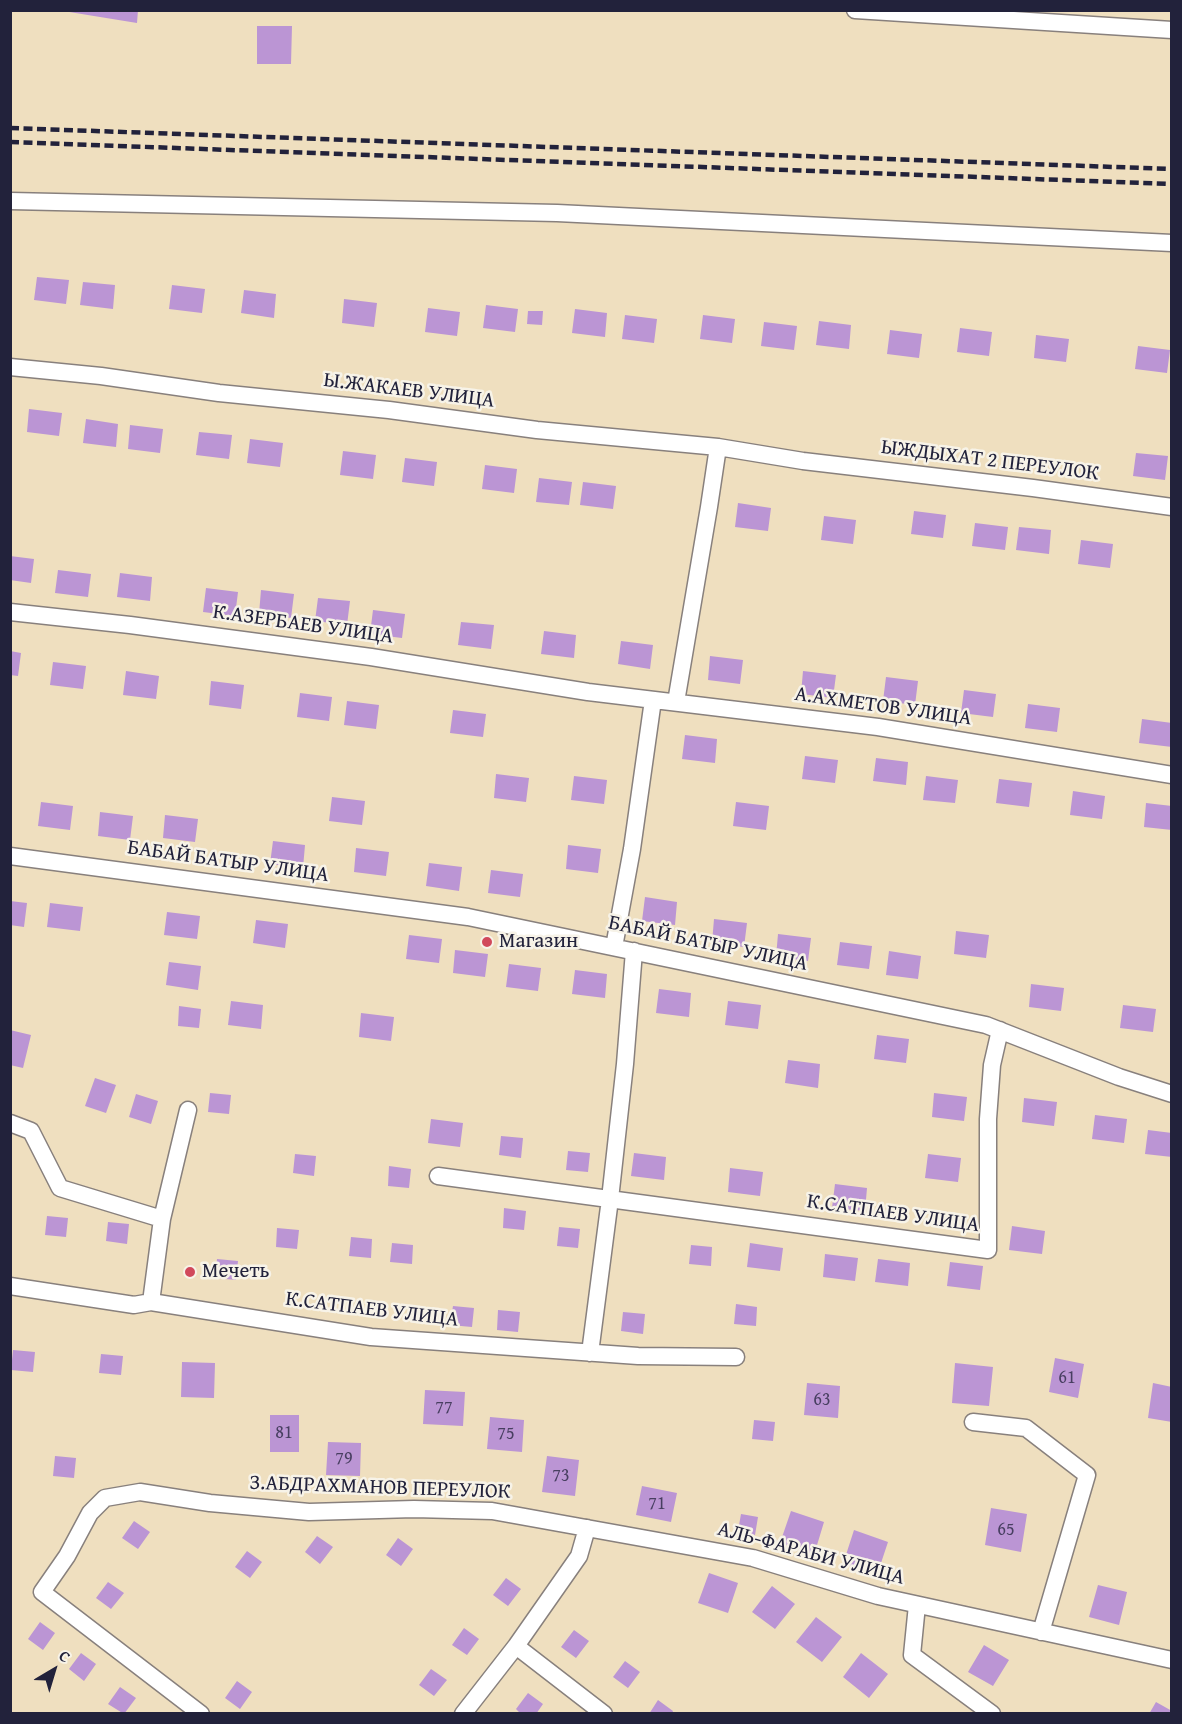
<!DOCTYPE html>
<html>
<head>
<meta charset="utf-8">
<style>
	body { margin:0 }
	#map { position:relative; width:1182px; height:1724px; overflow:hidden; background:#efdfbf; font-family:"Gentium Book Plus",serif }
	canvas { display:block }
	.frame { position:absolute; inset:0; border:12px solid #22223b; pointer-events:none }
	.north { position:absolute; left:24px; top:1640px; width:60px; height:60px; -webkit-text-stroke:4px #f7f3e8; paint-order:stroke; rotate:38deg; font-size:16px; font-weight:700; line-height:24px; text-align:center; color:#22223b }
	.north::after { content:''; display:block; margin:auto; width:21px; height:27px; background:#22223b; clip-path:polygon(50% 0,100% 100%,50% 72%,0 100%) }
</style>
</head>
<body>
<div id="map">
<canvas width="1182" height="1724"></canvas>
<div class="frame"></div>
<div class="north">С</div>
</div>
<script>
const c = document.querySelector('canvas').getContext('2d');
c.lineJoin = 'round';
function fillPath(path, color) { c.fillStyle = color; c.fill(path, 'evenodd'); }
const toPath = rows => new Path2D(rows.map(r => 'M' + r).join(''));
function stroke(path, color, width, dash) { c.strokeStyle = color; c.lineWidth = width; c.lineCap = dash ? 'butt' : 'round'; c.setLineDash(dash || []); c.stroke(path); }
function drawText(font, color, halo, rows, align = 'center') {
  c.font = font + ' "Gentium Book Plus",serif'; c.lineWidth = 5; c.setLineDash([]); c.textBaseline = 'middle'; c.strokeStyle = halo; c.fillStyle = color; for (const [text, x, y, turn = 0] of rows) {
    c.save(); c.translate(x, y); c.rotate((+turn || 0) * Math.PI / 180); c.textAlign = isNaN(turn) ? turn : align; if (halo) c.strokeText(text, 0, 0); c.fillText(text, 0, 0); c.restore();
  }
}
const building = toPath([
	[57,10,138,10,137,23],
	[257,26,292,26,291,64,257,64],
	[37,277,69,280,66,304,34,300],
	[83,282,115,285,113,309,80,305],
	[172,285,205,289,202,313,169,309],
	[244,290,276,294,274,318,241,313],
	[344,299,377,303,374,327,342,323],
	[486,305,518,309,515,332,483,328],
	[428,308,460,312,457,336,425,332],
	[575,309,607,313,605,337,572,333],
	[528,311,543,311,542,325,527,324],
	[625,315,657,319,654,343,622,339],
	[703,315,735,319,732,343,700,339],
	[819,321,851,325,849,349,816,345],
	[764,322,797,326,794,350,761,346],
	[960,328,992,332,989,356,957,352],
	[890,330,922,334,919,358,887,354],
	[1036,335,1069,339,1066,362,1034,358],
	[1138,346,1170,350,1167,373,1135,369],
	[29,409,62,413,59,436,27,432],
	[86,419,118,424,116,447,83,443],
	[130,425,163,429,160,453,128,449],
	[199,432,232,435,229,459,196,455],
	[250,439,283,443,280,467,247,463],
	[343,451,376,455,373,479,340,475],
	[1136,453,1168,456,1165,480,1133,476],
	[405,458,437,462,434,486,402,482],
	[485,465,517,469,514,493,482,489],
	[539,478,572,482,569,505,536,502],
	[583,482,616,486,613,509,580,505],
	[738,503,771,508,768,531,735,527],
	[914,511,946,515,943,538,911,534],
	[824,516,856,520,853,544,821,540],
	[975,523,1008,527,1005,550,972,546],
	[1019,527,1051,530,1049,554,1016,550],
	[1081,540,1113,544,1110,568,1078,564],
	[10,556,34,559,31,583,10,580],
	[58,570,91,574,88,597,55,593],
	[120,573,152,577,150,601,117,597],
	[206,588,238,592,235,616,203,612],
	[261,590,294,594,291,618,259,614],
	[318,598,350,601,347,625,315,621],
	[373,610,405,614,402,638,370,634],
	[461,622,494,625,491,649,458,645],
	[544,631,576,635,574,658,541,654],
	[621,641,653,645,650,669,618,664],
	[10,651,21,653,18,676,10,675],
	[710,656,743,660,740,684,708,680],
	[53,662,86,666,83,689,50,685],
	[126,671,159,676,156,699,123,695],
	[803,671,836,675,833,698,801,694],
	[886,677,918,681,915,705,883,701],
	[211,681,244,685,241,709,209,705],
	[964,690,996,694,993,717,961,713],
	[300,693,332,697,329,721,297,717],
	[347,701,379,705,376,729,344,725],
	[1028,704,1060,708,1057,732,1025,728],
	[453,710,486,714,483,737,450,733],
	[1142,719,1172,723,1172,747,1139,743],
	[685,735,717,739,715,763,682,759],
	[805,756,838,760,835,783,802,779],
	[876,758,908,762,906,785,873,781],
	[496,774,529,778,526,802,494,798],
	[574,776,607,780,604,804,571,800],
	[926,776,958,780,955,803,923,800],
	[999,779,1032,783,1029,807,996,803],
	[1073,791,1105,796,1102,819,1070,815],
	[332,797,365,801,362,825,329,821],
	[41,802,73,806,70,830,38,826],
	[736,802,769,806,766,830,733,826],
	[1146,803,1172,806,1172,830,1144,827],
	[100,812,133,816,130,840,98,836],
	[165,815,198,819,195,842,163,838],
	[273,841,305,845,303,868,270,864],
	[568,845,601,849,598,873,566,869],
	[356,848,389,852,386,876,354,872],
	[429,863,462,867,459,891,426,886],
	[491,870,523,874,520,897,488,893],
	[645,897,677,902,675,925,642,921],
	[10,901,27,903,24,927,10,925],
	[50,903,83,907,80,931,47,927],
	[167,912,200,916,197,939,164,935],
	[714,919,747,923,744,947,712,943],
	[256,920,288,924,285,948,253,943],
	[956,931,989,935,986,958,954,954],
	[778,934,811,938,808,961,776,957],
	[409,935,442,939,439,963,406,959],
	[840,942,872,946,869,969,837,965],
	[455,950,488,954,485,977,453,973],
	[889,951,921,956,918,979,886,975],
	[169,962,201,966,198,990,166,985],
	[509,964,541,968,538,991,506,987],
	[575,970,607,974,605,998,572,994],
	[1031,984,1064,988,1061,1011,1029,1007],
	[659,989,691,993,689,1017,656,1013],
	[231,1001,263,1005,261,1029,228,1025],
	[728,1001,761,1005,758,1029,725,1025],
	[1123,1005,1156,1009,1153,1032,1120,1028],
	[179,1006,201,1009,199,1028,178,1026],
	[361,1013,394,1017,391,1041,359,1037],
	[10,1030,31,1035,23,1068,10,1065],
	[877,1035,909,1039,906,1063,874,1059],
	[788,1060,820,1064,818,1088,785,1083],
	[95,1078,116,1085,106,1113,85,1106],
	[210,1093,231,1095,229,1114,208,1112],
	[934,1093,967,1097,964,1121,932,1117],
	[136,1094,158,1101,151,1124,129,1117],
	[1024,1098,1057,1102,1054,1126,1022,1122],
	[1095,1115,1127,1119,1124,1143,1092,1139],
	[431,1119,463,1123,460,1147,428,1143],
	[1148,1130,1172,1133,1172,1157,1145,1154],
	[501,1136,523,1138,521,1158,499,1155],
	[568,1151,590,1153,588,1172,566,1170],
	[634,1153,666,1157,664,1180,631,1176],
	[295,1154,316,1156,314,1176,293,1173],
	[928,1154,961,1158,958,1182,925,1178],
	[389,1166,411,1169,409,1188,388,1186],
	[730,1168,763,1172,760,1196,728,1192],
	[835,1184,867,1188,865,1211,832,1208],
	[504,1208,526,1211,524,1230,503,1228],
	[47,1216,68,1218,66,1237,45,1235],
	[108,1222,129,1224,127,1244,106,1241],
	[1012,1226,1045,1231,1042,1254,1009,1250],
	[559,1227,580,1229,578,1248,557,1246],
	[277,1228,299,1230,297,1249,276,1247],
	[351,1237,372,1239,371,1258,349,1256],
	[392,1243,413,1245,412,1264,390,1262],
	[750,1243,783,1248,780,1271,747,1267],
	[691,1245,712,1247,711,1266,689,1264],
	[825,1254,858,1258,855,1281,823,1277],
	[217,1259,238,1261,236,1280,215,1278],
	[878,1259,910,1263,908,1286,875,1282],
	[950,1262,983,1266,980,1290,947,1286],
	[736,1304,757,1307,756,1326,734,1324],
	[453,1306,474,1308,472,1327,450,1325],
	[498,1310,520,1312,518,1332,497,1330],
	[623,1312,645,1314,643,1334,621,1331],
	[13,1350,35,1352,33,1372,11,1370],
	[101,1354,123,1356,121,1375,99,1373],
	[1055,1358,1084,1364,1078,1398,1049,1392],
	[182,1362,215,1363,214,1398,181,1397],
	[955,1363,993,1367,989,1406,952,1403],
	[807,1383,840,1386,838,1418,804,1415],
	[1153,1383,1172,1387,1172,1422,1148,1418],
	[425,1390,465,1392,463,1426,423,1424],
	[270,1415,299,1415,299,1452,270,1452],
	[490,1417,524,1420,522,1452,487,1449],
	[754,1420,775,1422,773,1441,752,1439],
	[328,1442,361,1443,360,1476,326,1475],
	[55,1456,76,1458,74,1478,53,1476],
	[547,1456,579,1460,575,1496,542,1492],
	[642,1486,677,1493,671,1522,636,1515],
	[991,1508,1027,1514,1021,1552,985,1545],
	[791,1511,824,1522,814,1555,780,1543],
	[741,1514,758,1517,755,1535,738,1531],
	[134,1521,150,1532,138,1549,122,1538],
	[854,1530,888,1542,877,1575,843,1564],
	[317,1536,333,1547,320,1564,305,1552],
	[398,1538,413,1549,401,1566,386,1555],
	[247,1551,262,1562,250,1578,235,1567],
	[709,1573,738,1583,728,1613,698,1603],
	[506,1578,521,1589,508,1606,493,1595],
	[108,1582,124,1593,111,1609,96,1598],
	[1098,1585,1127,1592,1119,1625,1089,1617],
	[772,1586,795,1604,775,1629,752,1612],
	[816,1617,842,1637,822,1662,796,1642],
	[40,1622,55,1633,43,1650,28,1639],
	[464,1628,479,1639,467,1655,452,1645],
	[574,1630,589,1641,576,1658,561,1647],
	[984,1645,1009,1660,993,1686,968,1672],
	[81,1653,96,1664,84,1681,69,1669],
	[861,1653,888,1674,869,1698,843,1677],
	[625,1661,640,1672,628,1688,613,1677],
	[431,1669,447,1680,434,1696,419,1685],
	[237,1681,252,1692,240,1709,225,1698],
	[120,1687,136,1698,124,1714,108,1704],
	[528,1693,543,1704,536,1714,521,1714,516,1709],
	[658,1700,673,1711,672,1714,649,1714],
	[1156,1702,1172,1711,1172,1714,1149,1714]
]);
const minor = toPath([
	[855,10,1172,30],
	[10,201,557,213,1172,243],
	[10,367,101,376,219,393,389,410,537,430,718,447,803,461,1033,488,1172,507],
	[10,612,130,625,371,657,588,692,878,727,1172,775],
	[676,702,709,507,718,447],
	[10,856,468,917,986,1025,1119,1077,1172,1094],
	[614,947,632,849,653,700],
	[10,1123,31,1131,60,1188,162,1219,151,1302,371,1337,638,1356,736,1357],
	[438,1176,988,1250,988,1119,992,1065,1000,1030],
	[162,1219,188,1110],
	[10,1286,134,1305,151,1302],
	[590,1353,610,1199,625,1064,634,951],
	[973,1422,1026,1428,1087,1475,1041,1632],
	[917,1605,912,1655,992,1714],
	[516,1646,604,1714],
	[201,1714,42,1592,67,1556,90,1513,105,1498,140,1492,210,1503,309,1512,414,1509,492,1511,753,1558,878,1596,1172,1660],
	[463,1714,516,1646,579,1556,587,1528]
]);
const rail = toPath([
	[10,128,1172,169],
	[10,142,1172,184]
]);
const markers = [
	[487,942,6,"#d1495b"],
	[190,1272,6,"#d1495b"]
];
const numberNames = [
	["61",1067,1378],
	["63",822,1400],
	["77",444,1408],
	["81",284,1433],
	["75",506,1434],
	["79",344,1459],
	["73",561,1476],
	["71",657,1504],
	["65",1006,1530]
];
const streetNames = [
	["Ы.ЖАКАЕВ УЛИЦА",409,391,7],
	["ЫЖДЫХАТ 2 ПЕРЕУЛОК",990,461,7],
	["К.АЗЕРБАЕВ УЛИЦА",303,625,8],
	["А.АХМЕТОВ УЛИЦА",883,707,8],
	["БАБАЙ БАТЫР УЛИЦА",228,862,8],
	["БАБАЙ БАТЫР УЛИЦА",708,944,12],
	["К.САТПАЕВ УЛИЦА",893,1214,8],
	["К.САТПАЕВ УЛИЦА",372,1310,7],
	["З.АБДРАХМАНОВ ПЕРЕУЛОК",380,1488,2],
	["АЛЬ-ФАРАБИ УЛИЦА",811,1554,15]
];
const poiNames = [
	["Магазин",499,942],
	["Мечеть",202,1272]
];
fillPath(building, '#bb95d4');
stroke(minor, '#88807d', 19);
stroke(minor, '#fff', 16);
stroke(rail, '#22223b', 4.5, [9, 4.5]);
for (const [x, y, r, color] of markers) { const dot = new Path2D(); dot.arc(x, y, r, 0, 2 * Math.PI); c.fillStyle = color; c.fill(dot); stroke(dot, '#f7f3e8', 2); }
drawText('18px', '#483f61', null, numberNames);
drawText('21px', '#22223b', '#f7f3e8', streetNames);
drawText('21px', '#22223b', '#f7f3e8', poiNames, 'left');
</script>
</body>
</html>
